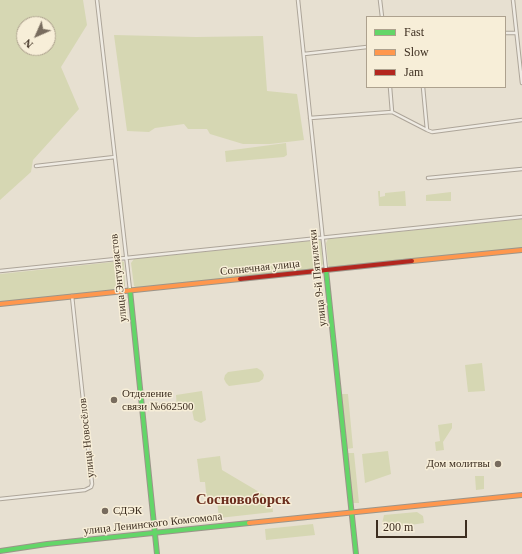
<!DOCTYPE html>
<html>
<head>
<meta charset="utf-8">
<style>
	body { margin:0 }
	#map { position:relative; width:522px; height:554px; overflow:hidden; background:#e7e0d1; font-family:Georgia,serif }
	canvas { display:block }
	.legend { position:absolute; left:366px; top:16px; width:140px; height:72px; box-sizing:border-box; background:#f7eed8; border:1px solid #ada18e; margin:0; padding:5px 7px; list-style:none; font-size:12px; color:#3d2e20 }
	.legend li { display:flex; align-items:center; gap:8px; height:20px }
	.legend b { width:20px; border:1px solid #ada18e }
	.north { position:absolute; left:16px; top:16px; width:40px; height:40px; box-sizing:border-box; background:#f7eed8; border:1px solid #ada18e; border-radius:50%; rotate:225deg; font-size:11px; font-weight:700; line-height:16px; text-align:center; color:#3d2e20 }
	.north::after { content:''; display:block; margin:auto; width:14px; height:18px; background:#786c5e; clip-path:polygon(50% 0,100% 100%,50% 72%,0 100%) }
	.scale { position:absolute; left:376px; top:520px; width:91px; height:18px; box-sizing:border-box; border:2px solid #3d2e20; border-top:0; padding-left:5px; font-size:12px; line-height:14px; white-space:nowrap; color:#3d2e20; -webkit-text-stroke:3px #f7eed8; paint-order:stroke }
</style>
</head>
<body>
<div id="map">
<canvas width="522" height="554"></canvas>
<ul class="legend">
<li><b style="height:5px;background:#63d668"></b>Fast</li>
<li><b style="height:5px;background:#ff974d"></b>Slow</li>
<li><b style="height:5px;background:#b3261e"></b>Jam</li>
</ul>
<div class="north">N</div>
<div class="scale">200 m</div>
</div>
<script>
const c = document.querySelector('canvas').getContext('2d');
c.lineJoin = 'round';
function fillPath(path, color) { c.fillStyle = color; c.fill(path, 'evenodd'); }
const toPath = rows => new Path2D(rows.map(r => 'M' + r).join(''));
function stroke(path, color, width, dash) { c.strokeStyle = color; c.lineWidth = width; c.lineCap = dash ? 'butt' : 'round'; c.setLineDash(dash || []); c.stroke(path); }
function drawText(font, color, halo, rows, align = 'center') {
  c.font = font + ' Georgia,serif'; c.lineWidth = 3; c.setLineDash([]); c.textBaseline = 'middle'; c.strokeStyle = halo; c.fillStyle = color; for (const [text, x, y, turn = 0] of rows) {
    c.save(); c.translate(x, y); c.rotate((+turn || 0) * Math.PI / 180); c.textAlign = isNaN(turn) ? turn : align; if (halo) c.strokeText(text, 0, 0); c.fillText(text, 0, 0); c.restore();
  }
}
const green = toPath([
	[0,0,83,0,87,25,61,67,79,109,33,160,31,172,0,200],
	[24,24,48,24,48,48,24,48],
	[114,35,196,37,263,36,267,91,297,94,304,140,270,144,243,144,210,134,207,129,188,129,184,124,155,128,149,132,127,131],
	[286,143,287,155,284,157,226,162,225,151],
	[378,191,380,191,380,197,385,196,385,193,405,191,406,206,379,206],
	[451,192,451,201,426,201,426,195],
	[522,219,522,248,336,267,329,267,328,264,326,243,328,239],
	[319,240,322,242,323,264,319,269,137,288,134,286,131,263,134,259],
	[122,261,124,262,125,286,122,289,0,302,0,274],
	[482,363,485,391,468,392,465,365],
	[257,368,262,371,264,375,263,379,259,382,229,386,226,383,224,379,225,375,228,372],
	[202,391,206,420,201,423,194,420,192,410,177,409,176,395],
	[341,394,348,394,353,448,347,449],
	[452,423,452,428,443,442,444,450,436,451,435,442,440,441,438,425],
	[388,451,391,474,365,483,362,454],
	[347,453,354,453,359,503,352,503],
	[220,456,222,470,271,499,273,512,219,518,217,501,207,502,205,482,200,482,197,459],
	[475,476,484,476,484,489,476,490],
	[417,512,423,516,424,523,389,528,382,524,384,515],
	[313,524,315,535,266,540,265,529]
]);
const street = toPath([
	[97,0,130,290],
	[298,0,326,270],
	[380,0,382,17],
	[513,0,522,83],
	[505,33,516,33],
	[304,54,367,47],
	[390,87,392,112],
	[423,87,427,130],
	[310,118,392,112,427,130,432,132,522,120],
	[36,166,115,157],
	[428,178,522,169],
	[0,271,522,217],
	[0,499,85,490,91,487,92,484,72,296]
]);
const fast = toPath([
	[326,270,356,554],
	[130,290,157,554],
	[0,551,47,544,249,523]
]);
const slow = toPath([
	[412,261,522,250],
	[0,304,240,279],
	[249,523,522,495]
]);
const jam = toPath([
	[240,279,412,261]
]);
const markers = [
	[114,400,4,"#786c5e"],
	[498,464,4,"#786c5e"],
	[105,511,4,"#786c5e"]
];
const streetNames = [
	["Солнечная улица",260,268,-6],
	["улица Энтузиастов",119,278,-96],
	["улица 9-й Пятилетки",318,278,-96],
	["улица Новосёлов",87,438,-96],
	["улица Ленинского Комсомола",153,524,-6]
];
const poiNames = [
	["Отделение",122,394],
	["связи №662500",122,407],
	["Дом молитвы",490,464,"right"],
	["СДЭК",113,511]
];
const districtNames = [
	["Сосновоборск",243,500]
];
fillPath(green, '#d6d7b3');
stroke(street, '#ada599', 4.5);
stroke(fast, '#9c958a', 6);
stroke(slow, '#9c958a', 6);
stroke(jam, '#9c958a', 6);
stroke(street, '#efebe3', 2.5);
stroke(fast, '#63d668', 4);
stroke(slow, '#ff974d', 4);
stroke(jam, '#b3261e', 4);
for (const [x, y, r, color] of markers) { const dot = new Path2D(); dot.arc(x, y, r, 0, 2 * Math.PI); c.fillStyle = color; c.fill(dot); stroke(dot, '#f7eed8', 1.5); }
drawText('11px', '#3d2e20', '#f7eed8', streetNames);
drawText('11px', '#3d2e20', '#f7eed8', poiNames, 'left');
drawText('bold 15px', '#6b2e1e', '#f7eed8', districtNames);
</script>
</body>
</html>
